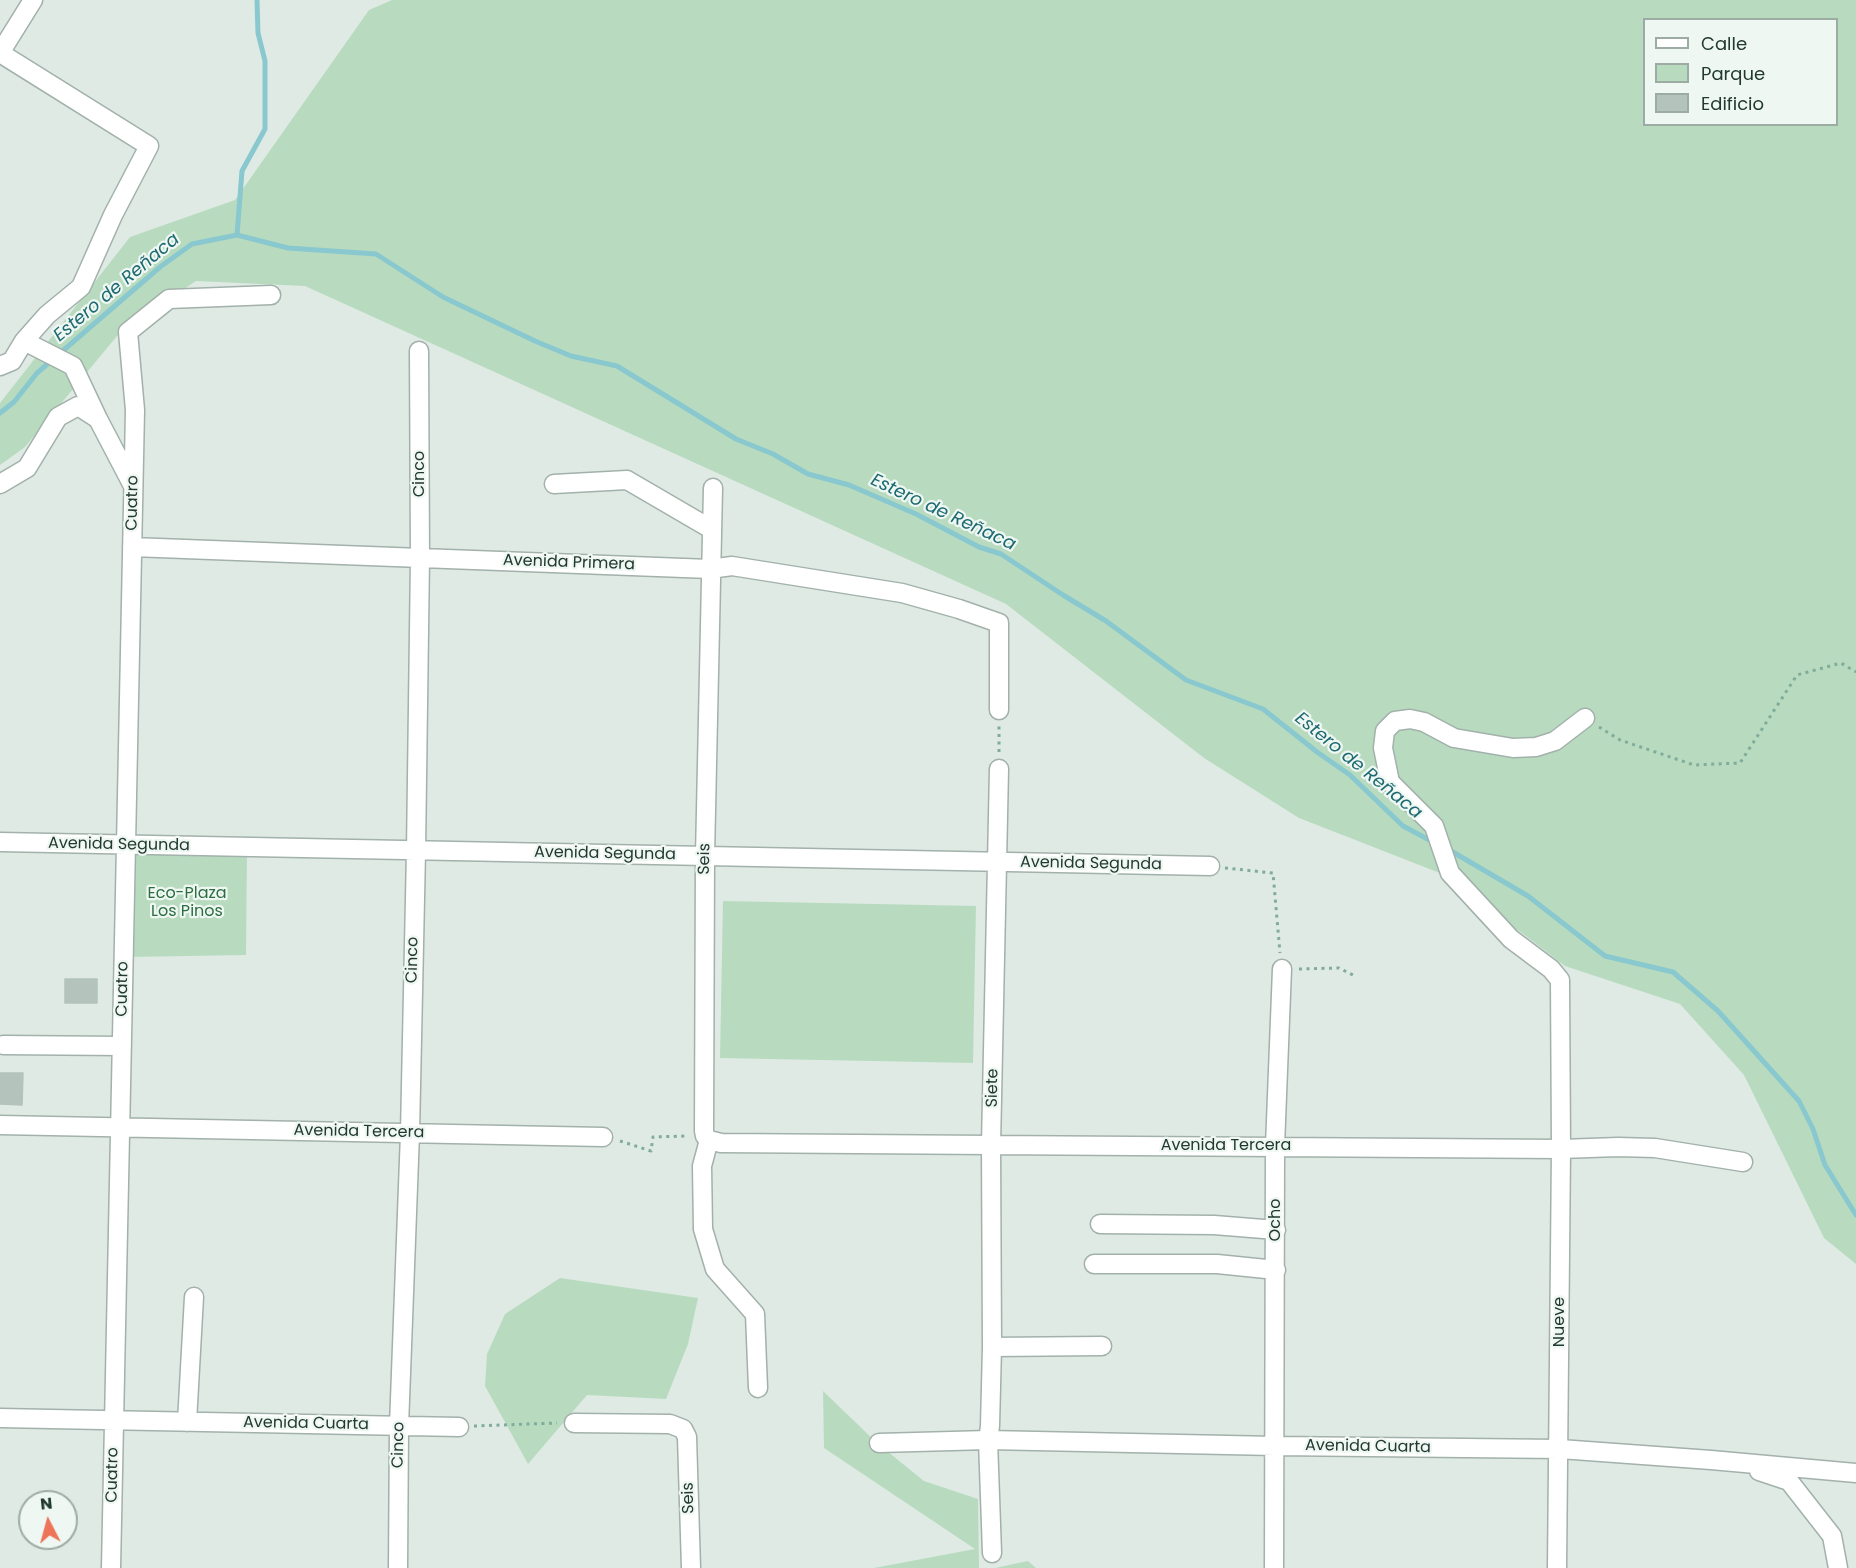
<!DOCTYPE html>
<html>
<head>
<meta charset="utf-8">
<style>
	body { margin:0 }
	#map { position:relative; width:1856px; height:1568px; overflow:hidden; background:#dfeae4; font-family:Poppins,sans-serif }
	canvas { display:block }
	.legend { position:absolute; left:1643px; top:18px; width:195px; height:108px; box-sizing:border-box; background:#eff7f2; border:2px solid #9daba5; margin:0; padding:8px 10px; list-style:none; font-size:18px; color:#213931 }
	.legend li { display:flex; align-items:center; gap:12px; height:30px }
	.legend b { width:30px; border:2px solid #9daba5 }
	.north { position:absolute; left:18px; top:1490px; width:60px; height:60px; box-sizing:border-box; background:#eff7f2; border:2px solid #9daba5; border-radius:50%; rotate:354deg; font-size:16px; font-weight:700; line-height:24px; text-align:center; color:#213931 }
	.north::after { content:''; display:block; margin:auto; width:21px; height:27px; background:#ed7359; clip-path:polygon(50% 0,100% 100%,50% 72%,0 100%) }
</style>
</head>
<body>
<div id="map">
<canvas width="1856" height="1568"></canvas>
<ul class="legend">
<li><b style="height:8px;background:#fff"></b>Calle</li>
<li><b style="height:16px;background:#b8dbbf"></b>Parque</li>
<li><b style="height:16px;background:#b4c4bd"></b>Edificio</li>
</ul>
<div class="north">N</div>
</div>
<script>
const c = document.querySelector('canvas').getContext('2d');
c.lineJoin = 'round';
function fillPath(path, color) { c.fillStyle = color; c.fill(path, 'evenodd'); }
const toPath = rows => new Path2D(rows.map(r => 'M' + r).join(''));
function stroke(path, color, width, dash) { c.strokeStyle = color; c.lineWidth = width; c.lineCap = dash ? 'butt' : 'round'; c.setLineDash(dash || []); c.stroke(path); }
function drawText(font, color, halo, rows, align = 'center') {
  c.font = font + ' Poppins,sans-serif'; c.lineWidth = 4.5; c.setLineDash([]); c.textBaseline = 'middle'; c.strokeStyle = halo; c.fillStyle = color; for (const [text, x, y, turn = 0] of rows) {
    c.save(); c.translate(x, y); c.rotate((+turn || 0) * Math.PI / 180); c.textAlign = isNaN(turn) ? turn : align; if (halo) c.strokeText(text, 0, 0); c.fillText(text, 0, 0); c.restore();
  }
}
const green = toPath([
	[392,0,1856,0,1856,1264,1824,1238,1744,1075,1680,1004,1565,966,1522,933,1494,916,1450,877,1299,818,1204,758,1006,604,305,286,196,281,122,330,25,447,0,465,0,403,130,237,235,200,369,10],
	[1644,20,1836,20,1836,124,1644,124],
	[129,849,247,853,246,955,128,957],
	[723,901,976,906,973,1063,720,1058],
	[560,1278,698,1298,688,1344,666,1399,587,1395,528,1464,485,1386,487,1354,505,1314],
	[823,1391,877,1443,924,1481,978,1499,979,1568,874,1568,975,1549,824,1448],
	[1028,1561,1036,1568,995,1568]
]);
const stream = toPath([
	[237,235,242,171,265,129,265,61,258,33,257,0],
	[0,413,14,402,37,373,160,267,192,244,237,235,288,248,376,254,443,297,535,341,571,356,617,366,736,439,773,454,808,474,849,485,916,514,979,547,1001,554,1063,595,1106,621,1186,680,1263,709,1317,752,1350,775,1403,826,1435,843],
	[1446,848,1528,896,1605,956,1673,972,1718,1011,1799,1101,1813,1129,1825,1165,1856,1215]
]);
const building = toPath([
	[65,979,97,979,97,1003,65,1003,65,979],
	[0,1073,23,1073,22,1105,0,1104,0,1073]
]);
const path = toPath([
	[1599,727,1620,740,1694,765,1740,763,1797,675,1841,663,1856,672],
	[999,752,999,726],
	[1225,868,1273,873,1280,953],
	[1299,969,1339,968,1355,976],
	[620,1141,651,1151,653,1137,687,1136],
	[474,1426,557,1423]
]);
const minor = toPath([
	[33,0,0,53,149,146,113,215,81,287,47,315,24,341,73,366,98,419],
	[0,366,12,361,24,341],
	[0,484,27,468,58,417,78,406,98,419,132,484],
	[554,484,627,480,711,529],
	[713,488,705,856,704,1131,705,1136,709,1140,702,1166,703,1229,715,1269,755,1314,758,1388],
	[132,547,710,569,732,566,902,593,959,609,999,623,999,710],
	[0,842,1210,866],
	[3,1045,122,1046],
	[0,1125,603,1137],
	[709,1140,721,1143,991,1145,1561,1149,1618,1147,1655,1148,1743,1162],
	[1100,1224,1214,1225,1276,1230],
	[1094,1264,1217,1264,1276,1270],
	[992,1347,1102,1346],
	[0,1418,459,1427],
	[187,1422,194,1297],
	[574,1423,670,1424,683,1429,687,1437,691,1568],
	[879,1443,988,1440,1275,1446,1560,1449,1711,1460,1856,1473],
	[1759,1471,1789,1481,1832,1536,1838,1568],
	[992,1553,988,1440,990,1426,992,1347,991,1145,999,769],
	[111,1568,135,410,128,332,169,299,271,295],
	[398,1568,399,1426,410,1133,416,851,420,558,419,351],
	[1274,1568,1275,1146,1282,969],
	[1557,1568,1561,1149,1560,980,1551,969,1511,939,1450,873,1434,826,1390,782,1383,748,1385,731,1395,721,1410,719,1424,722,1454,738,1513,748,1536,747,1555,741,1585,718]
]);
const streetNames = [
	["Cinco",420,474,-90],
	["Cuatro",133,503,-89],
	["Avenida Primera",569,563,2],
	["Avenida Segunda",119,845,1],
	["Avenida Segunda",605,854,1],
	["Seis",705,859,-89],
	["Avenida Segunda",1091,864,1],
	["Cinco",413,960,-89],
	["Cuatro",123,989,-89],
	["Siete",993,1088,-89],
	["Avenida Tercera",359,1132,1],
	["Avenida Tercera",1226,1146],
	["Ocho",1276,1220,-90],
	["Nueve",1560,1322,-90],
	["Avenida Cuarta",306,1424,1],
	["Cinco",399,1445,-89],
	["Avenida Cuarta",1368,1447,1],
	["Cuatro",113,1475,-89],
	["Seis",689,1498,-91]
];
const parkNames = [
	["Eco-Plaza",187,894],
	["Los Pinos",187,912]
];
const waterNames = [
	["Estero de Reñaca",117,288,-40],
	["Estero de Reñaca",943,513,25],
	["Estero de Reñaca",1358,766,39]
];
fillPath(green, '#b8dbbf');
stroke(stream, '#88c8ce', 5);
fillPath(building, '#b4c4bd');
stroke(building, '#b2c3bb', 1.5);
stroke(minor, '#a2b1ab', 21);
stroke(path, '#80ac9b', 3, [3, 4.5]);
stroke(minor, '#fff', 18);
drawText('16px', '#213931', '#eff7f2', streetNames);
drawText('16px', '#2c6e41', '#eff7f2', parkNames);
drawText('italic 18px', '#1d6a72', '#eff7f2', waterNames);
</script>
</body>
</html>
